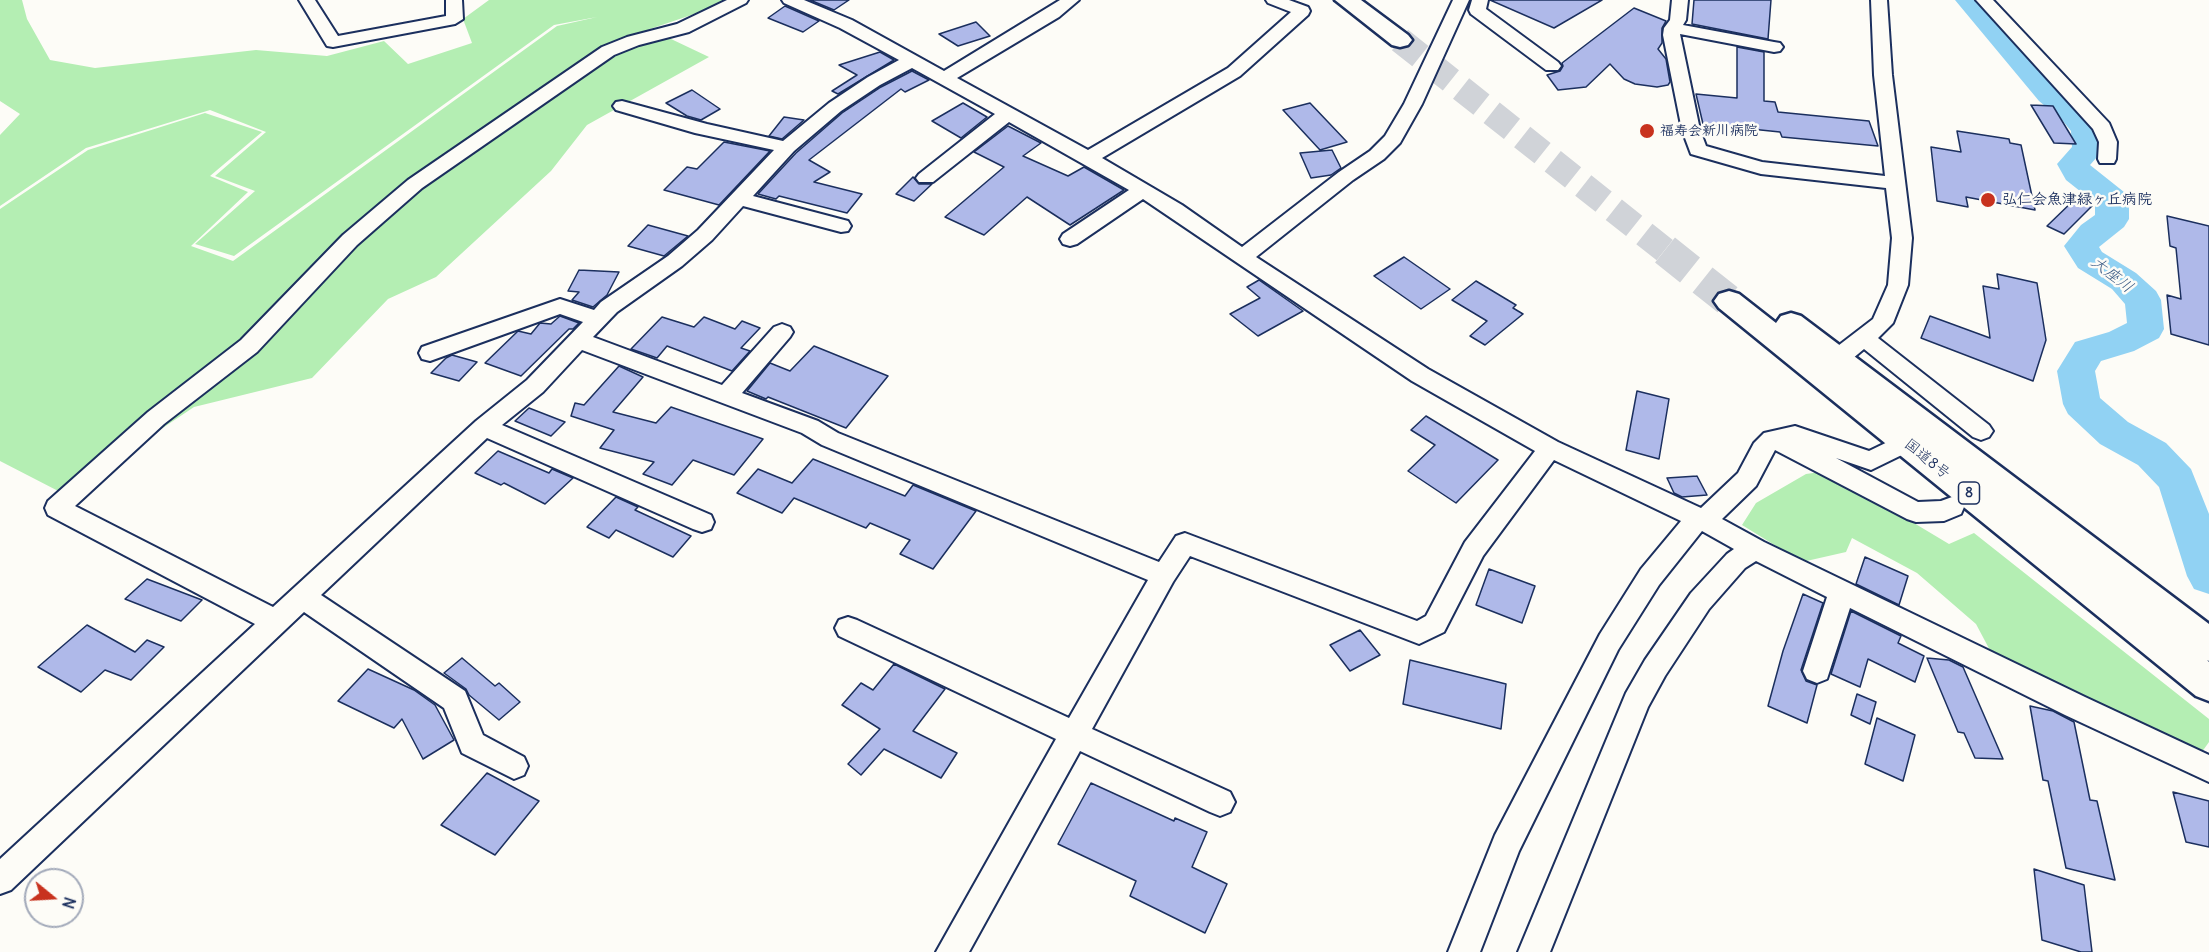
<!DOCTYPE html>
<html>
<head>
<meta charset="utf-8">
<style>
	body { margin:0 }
	#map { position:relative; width:2209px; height:952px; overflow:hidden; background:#fdfcf7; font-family:Delius,sans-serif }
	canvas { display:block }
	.north { position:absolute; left:24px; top:868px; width:60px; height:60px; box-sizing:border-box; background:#fdfcf7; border:2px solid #a3aaba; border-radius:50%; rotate:108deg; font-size:16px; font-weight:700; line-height:24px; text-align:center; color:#1b2f5e }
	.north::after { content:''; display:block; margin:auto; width:21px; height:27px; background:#c8321e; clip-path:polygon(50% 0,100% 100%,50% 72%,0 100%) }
</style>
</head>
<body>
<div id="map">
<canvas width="2209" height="952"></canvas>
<div class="north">N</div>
</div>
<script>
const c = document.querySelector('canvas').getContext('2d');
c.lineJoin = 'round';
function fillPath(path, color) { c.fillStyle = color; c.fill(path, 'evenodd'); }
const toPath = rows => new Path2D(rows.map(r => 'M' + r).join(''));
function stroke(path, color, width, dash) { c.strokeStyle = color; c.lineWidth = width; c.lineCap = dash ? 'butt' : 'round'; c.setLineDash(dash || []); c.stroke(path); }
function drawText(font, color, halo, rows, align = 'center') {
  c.font = font + ' Delius,"Klee One",sans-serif'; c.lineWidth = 5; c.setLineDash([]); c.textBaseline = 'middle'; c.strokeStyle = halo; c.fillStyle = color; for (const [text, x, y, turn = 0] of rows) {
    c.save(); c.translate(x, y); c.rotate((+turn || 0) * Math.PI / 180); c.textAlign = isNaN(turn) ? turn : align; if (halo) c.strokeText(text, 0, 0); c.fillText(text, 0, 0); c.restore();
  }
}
const green = toPath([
	[0,0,22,0,27,19,50,60,95,68,256,50,327,56,384,41,408,64,472,43,463,19,489,0,725,0,712,8,650,29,709,57,587,125,551,171,436,277,388,299,312,378,194,407,64,494,0,461,0,209,88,150,205,113,262,132,210,176,248,192,191,246,233,261,557,26,597,17,554,25,234,256,195,244,255,191,215,176,266,132,210,110,86,148,0,206,0,135,20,114,0,101],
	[1827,471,1949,544,1974,533,2209,719,2209,742,2199,756,1993,656,1976,624,1917,573,1852,538,1846,552,1802,562,1742,525,1756,503,1806,474]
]);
const river = toPath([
	[1955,0,1984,0,2061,89,2084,106,2103,130,2104,149,2090,165,2124,192,2129,199,2129,219,2124,227,2099,247,2102,252,2136,273,2156,291,2161,300,2164,329,2159,338,2134,351,2101,361,2095,371,2100,398,2128,422,2166,443,2191,469,2209,514,2209,594,2194,589,2187,576,2159,487,2138,465,2100,444,2068,414,2063,404,2057,371,2075,342,2109,332,2127,323,2125,304,2112,289,2078,268,2064,246,2081,225,2095,215,2095,203,2066,180,2057,164,2072,147,2071,131,2062,120,2039,101,1955,0]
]);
const building = toPath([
	[810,0,849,0,834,10,810,0],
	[1490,0,1602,0,1554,28,1490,0],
	[1694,0,1771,0,1768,39,1692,24,1694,0],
	[785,6,819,21,803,32,768,18,785,6],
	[1634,8,1666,21,1662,28,1662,43,1658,49,1666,59,1670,82,1668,85,1657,87,1635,84,1624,79,1610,64,1586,87,1558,90,1547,75,1560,71,1563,66,1562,63,1634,8],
	[976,22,990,36,958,46,939,34,976,22],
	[1737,47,1764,52,1764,101,1775,102,1778,112,1869,121,1878,146,1782,137,1780,132,1703,124,1696,94,1737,98,1737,47],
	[880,52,894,60,838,94,832,91,857,75,839,65,880,52],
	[912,71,929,80,905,92,901,89,809,160,830,172,814,182,862,194,847,213,779,196,776,199,758,194,796,153,842,113,881,87,912,71],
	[692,90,720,109,701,120,687,116,666,103,692,90],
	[963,103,987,117,961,138,932,121,963,103],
	[1310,103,1347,142,1320,150,1283,110,1310,103],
	[2031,105,2053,106,2076,144,2054,143,2031,105],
	[784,117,804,120,782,139,769,136,784,117],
	[1008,126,1041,143,1023,156,1068,176,1084,167,1124,190,1070,225,1027,197,984,235,945,217,1004,167,974,152,1008,126],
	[1957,131,2009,139,2010,143,2021,145,2035,210,1966,197,1968,207,1937,201,1931,147,1961,152,1957,131],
	[724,142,770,151,719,205,664,190,687,167,697,169,724,142],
	[1332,150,1341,168,1331,175,1311,178,1300,153,1332,150],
	[913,177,919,184,932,184,914,201,896,194,913,177],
	[2076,198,2092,206,2064,234,2047,226,2076,198],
	[2167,216,2209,226,2209,345,2171,334,2167,295,2181,299,2176,248,2170,246,2167,216],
	[648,225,688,236,664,256,628,246,648,225],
	[1404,257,1450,289,1421,309,1374,276,1404,257],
	[579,270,619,272,607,295,593,307,572,300,579,292,568,291,579,270],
	[1997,274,2037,283,2046,340,2033,381,1921,338,1930,316,1990,338,1983,286,1999,289,1997,274],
	[1259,280,1303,311,1258,336,1230,314,1260,298,1247,287,1259,280],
	[1476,281,1516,305,1513,308,1523,314,1485,345,1470,336,1487,321,1452,300,1476,281],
	[560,316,579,323,573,329,569,329,521,376,485,363,518,331,531,334,540,323,551,324,560,316],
	[662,317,694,327,704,317,735,329,742,321,760,328,741,348,750,351,732,371,667,346,657,358,631,349,662,317],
	[814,346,888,376,846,428,768,397,766,399,747,391,770,363,790,371,814,346],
	[452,355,477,362,459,381,431,373,446,358,452,355],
	[619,366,643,377,613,412,656,423,671,407,763,439,734,475,693,460,672,485,643,474,654,462,600,448,614,430,571,416,575,403,584,405,619,366],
	[1637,391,1669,399,1659,459,1626,450,1637,391],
	[529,408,565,422,551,436,515,421,529,408],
	[1426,416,1498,460,1456,503,1408,471,1435,445,1411,430,1426,416],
	[498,451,549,473,552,469,573,478,545,504,504,483,501,485,475,473,498,451],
	[813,459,905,496,913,485,976,511,933,569,900,554,910,540,870,523,866,528,794,498,782,513,737,493,758,469,792,483,813,459],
	[1697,476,1707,495,1682,497,1674,493,1667,478,1697,476],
	[616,497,638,507,635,510,691,536,673,557,616,530,609,538,587,527,616,497],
	[1865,557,1908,576,1899,605,1856,584,1865,557],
	[1489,569,1535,586,1522,623,1476,605,1489,569],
	[147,579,202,600,181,621,125,599,147,579],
	[1803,594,1823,603,1801,670,1806,681,1817,685,1807,723,1768,706,1783,651,1803,594],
	[1851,611,1901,636,1898,643,1924,656,1915,682,1868,659,1860,687,1831,674,1851,611],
	[87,625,135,652,147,640,164,647,131,680,105,670,81,692,38,667,87,625],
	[1360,630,1380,655,1350,671,1330,645,1360,630],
	[462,658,495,686,499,683,520,702,499,720,469,695,466,689,444,673,462,658],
	[1927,658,1949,660,1963,667,2003,759,1975,758,1964,733,1958,732,1927,658],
	[1410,660,1506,684,1501,729,1403,704,1410,660],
	[894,664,945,689,913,731,957,753,941,778,884,749,861,775,848,764,880,729,842,705,861,683,873,690,894,664],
	[368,669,414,690,435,705,454,740,423,759,402,719,394,728,338,701,368,669],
	[1857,694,1876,702,1870,724,1851,715,1857,694],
	[2030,706,2053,711,2074,722,2090,800,2097,801,2115,880,2066,868,2048,781,2043,780,2030,706],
	[1877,718,1915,735,1903,781,1865,764,1877,718],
	[487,773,539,801,495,855,441,825,487,773],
	[1091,783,1174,821,1175,818,1207,832,1192,867,1227,884,1205,933,1130,896,1136,881,1058,844,1091,783],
	[2173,792,2209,801,2209,847,2186,842,2173,792],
	[2034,869,2084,885,2092,952,2081,952,2042,940,2034,869]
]);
const highwayTunnelFar1 = toPath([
	[1400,40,1667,252]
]);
const highwayTunnel = toPath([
	[1665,250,1729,301]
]);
const minor = toPath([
	[299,0,315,0,338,36,446,16,446,0,462,0,463,19,455,24,333,47,327,46,299,0],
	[727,0,748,0,746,3,689,32,639,45,614,55,422,188,357,245,257,352,164,424,75,506,273,607,476,421,527,380,583,322,560,314,430,361,422,359,419,353,422,347,560,299,594,310,601,302,668,256,698,230,774,150,695,133,616,110,613,106,616,102,622,101,707,124,783,141,829,103,868,77,899,60,840,28,784,3,782,0,804,0,852,20,944,71,1060,0,1079,0,1059,17,957,78,1088,150,1228,68,1291,12,1268,3,1266,0,1289,0,1308,7,1310,11,1308,15,1240,76,1102,158,1182,205,1242,247,1339,172,1370,151,1385,136,1404,104,1453,0,1469,0,1422,104,1400,143,1384,159,1353,180,1256,257,1428,369,1558,442,1701,508,1738,473,1754,443,1764,433,1795,426,1869,451,1898,437,1906,434,1914,437,1918,443,1914,449,1871,470,1836,458,1918,502,1941,501,1952,497,1961,500,1964,507,1961,514,1944,521,1916,522,1907,519,1775,450,1756,486,1722,519,1764,542,2085,697,2209,755,2209,782,2065,715,1850,608,1827,679,1817,683,1807,679,1803,671,1827,597,1756,561,1745,568,1709,609,1665,676,1648,707,1550,952,1518,952,1626,693,1645,660,1691,593,1727,554,1734,549,1702,531,1659,585,1618,650,1519,851,1480,952,1448,952,1495,835,1600,634,1641,569,1681,521,1554,460,1483,556,1444,632,1419,644,1190,556,1173,582,1092,729,1230,792,1235,802,1230,812,1220,816,1210,812,1080,751,969,952,936,952,1056,739,839,636,835,628,839,620,848,617,857,620,1069,718,1148,580,822,445,802,433,582,350,543,392,502,425,711,515,714,522,711,529,702,532,693,529,487,438,321,595,465,691,483,735,524,757,528,766,524,775,514,779,462,753,444,708,304,612,11,890,0,894,0,859,255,624,48,515,45,508,48,501,148,412,241,340,343,235,408,180,602,47,627,37,677,24,727,0],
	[912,68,995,114,919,174,916,178,919,182,933,182,1009,122,1129,190,1063,234,1060,239,1063,244,1070,246,1077,244,1143,199,1412,381,1535,451,1465,542,1426,616,1417,621,1185,533,1176,536,1159,562,838,433,818,421,742,393,790,337,793,332,790,327,782,324,774,327,722,385,593,337,617,312,682,266,712,240,743,206,841,232,848,231,851,226,848,221,753,196,794,151,841,111,880,85,912,68],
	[1472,0,1488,0,1486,9,1558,62,1561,66,1558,70,1546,70,1471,14,1469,10,1472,0],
	[1672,0,1688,0,1686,20,1683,25,1774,42,1780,43,1783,47,1780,51,1774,52,1680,34,1700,130,1706,146,1762,162,1885,176,1874,75,1871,0,1887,0,1892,75,1912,238,1908,285,1893,323,1878,338,1989,425,1993,431,1989,437,1981,440,1973,437,1864,349,1846,364,1838,366,1830,364,1827,358,1830,352,1873,319,1888,285,1892,238,1886,188,1761,174,1691,154,1682,130,1663,35,1664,28,1670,20,1672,0],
	[1976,0,1993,0,2109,123,2117,142,2116,159,2114,163,2100,163,2098,159,2099,142,2093,129,1976,0]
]);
const highway = toPath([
	[1335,0,1361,0,1408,35,1412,40,1408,45,1400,47,1392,45,1335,0],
	[1729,291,1739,294,1776,323,1781,316,1791,313,1801,316,2209,624,2209,661,2207,660,2209,662,2209,701,2196,696,1719,308,1714,301,1719,294,1729,291]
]);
const markers = [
	[1647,131,8,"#c8321e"],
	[1988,200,8,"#c8321e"]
];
const farPoinames = [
	["福寿会新川病院",1660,131]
];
const shields = [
	[1969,493,21]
];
const shieldNames = [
	["8",1969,493]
];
const poiNames = [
	["弘仁会魚津緑ヶ丘病院",2002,200]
];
const streetNames = [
	["国道8号",1927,459,39]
];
const waterNames = [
	["大座川",2112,275,38]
];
fillPath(green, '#b4eeb3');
fillPath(river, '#91d2f3');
fillPath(building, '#afb9e9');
stroke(building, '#1b2f5e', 1.5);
stroke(highwayTunnelFar1, '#d0d3d8', 26, [26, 13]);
stroke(highwayTunnel, '#d0d3d8', 32, [32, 16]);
stroke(minor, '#1b2f5e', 4);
stroke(highway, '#1b2f5e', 5);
fillPath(minor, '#fdfcf7');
fillPath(highway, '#fdfcf7');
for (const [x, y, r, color] of markers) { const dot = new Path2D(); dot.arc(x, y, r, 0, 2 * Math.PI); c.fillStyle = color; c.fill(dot); stroke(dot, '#fdfcf7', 2); }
drawText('bold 14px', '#1b2f5e', '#fdfcf7', farPoinames, 'left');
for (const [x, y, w] of shields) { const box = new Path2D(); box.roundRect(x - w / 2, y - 11, w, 22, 4.5); c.fillStyle = '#fdfcf7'; c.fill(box); stroke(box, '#1b2f5e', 1.5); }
drawText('bold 14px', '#1b2f5e', null, shieldNames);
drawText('bold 15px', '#1b2f5e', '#fdfcf7', poiNames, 'left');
drawText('15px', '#1b2f5e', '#fdfcf7', streetNames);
drawText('italic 16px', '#385883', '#fdfcf7', waterNames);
</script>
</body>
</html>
